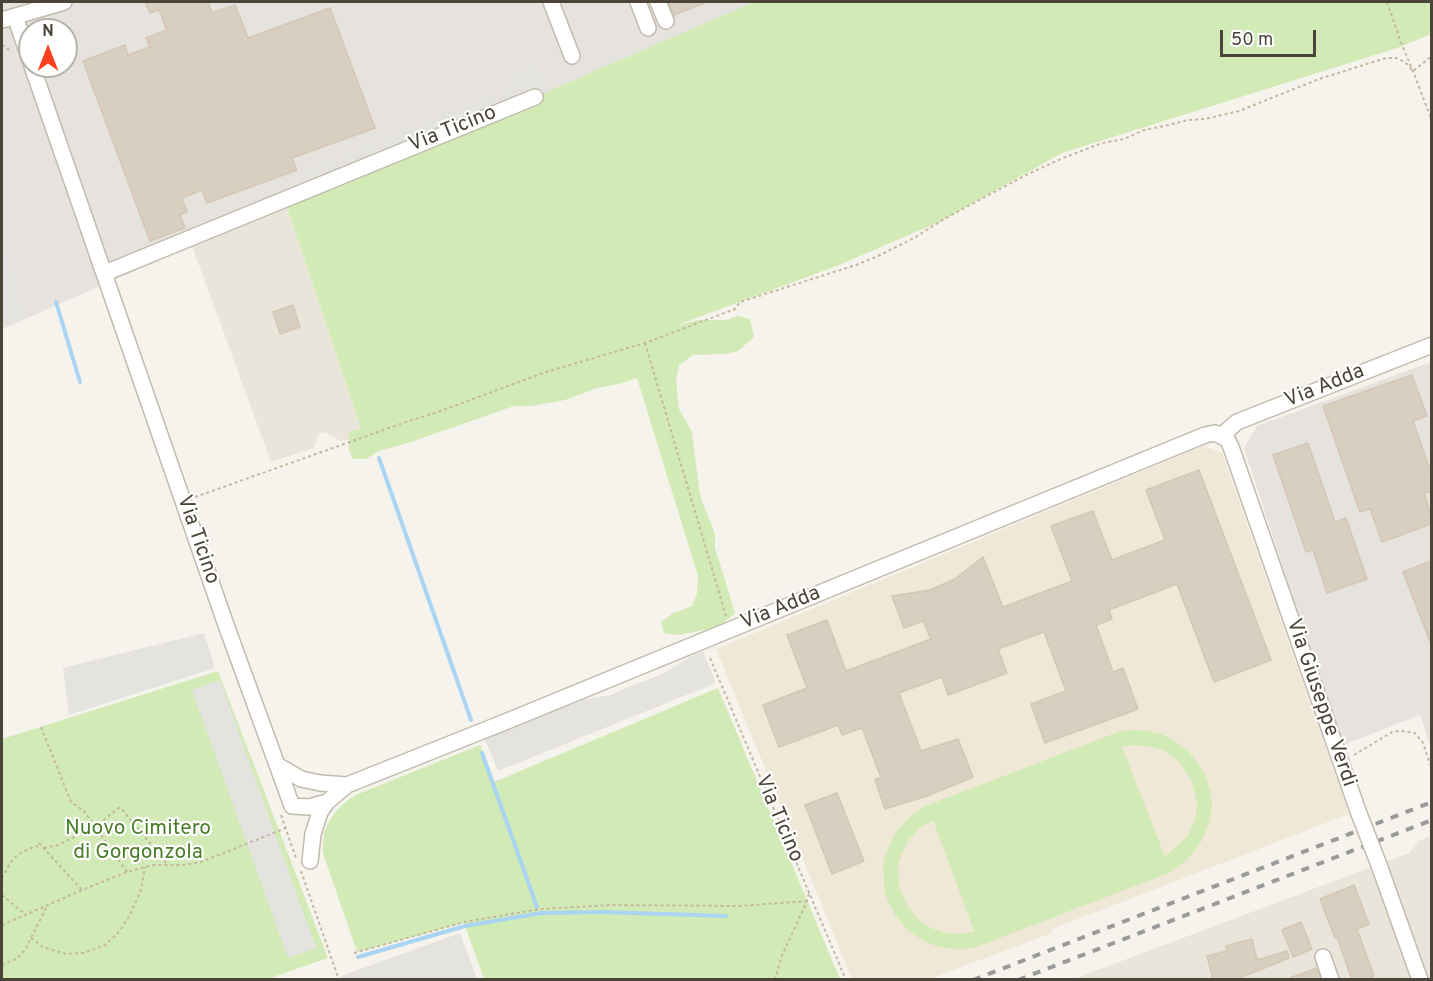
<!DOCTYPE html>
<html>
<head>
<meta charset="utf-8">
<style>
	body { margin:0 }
	#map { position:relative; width:1433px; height:981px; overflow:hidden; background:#f6f3ec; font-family:Overpass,sans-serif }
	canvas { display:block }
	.frame { position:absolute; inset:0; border:3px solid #4b4439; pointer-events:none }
	.north { position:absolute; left:18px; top:18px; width:60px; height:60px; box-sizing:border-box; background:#fff; border:2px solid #b7b4b0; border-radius:50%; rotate:0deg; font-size:16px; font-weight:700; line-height:24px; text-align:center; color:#4b4439 }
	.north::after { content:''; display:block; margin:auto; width:21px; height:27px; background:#fc3f1d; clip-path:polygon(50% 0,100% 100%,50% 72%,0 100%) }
	.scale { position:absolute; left:1220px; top:30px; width:96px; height:27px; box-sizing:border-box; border:3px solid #4b4439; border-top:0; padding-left:8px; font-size:18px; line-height:21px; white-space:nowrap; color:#4b4439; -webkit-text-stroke:4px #fff; paint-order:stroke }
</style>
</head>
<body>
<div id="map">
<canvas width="1433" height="981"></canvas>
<div class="frame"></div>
<div class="north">N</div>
<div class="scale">50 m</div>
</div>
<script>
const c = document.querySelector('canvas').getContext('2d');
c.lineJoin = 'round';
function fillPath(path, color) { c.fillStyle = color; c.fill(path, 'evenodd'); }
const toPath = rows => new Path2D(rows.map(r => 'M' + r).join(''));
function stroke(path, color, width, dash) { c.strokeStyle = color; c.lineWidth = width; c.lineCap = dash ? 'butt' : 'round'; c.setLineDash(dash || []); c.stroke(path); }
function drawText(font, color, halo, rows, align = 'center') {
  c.font = font + ' Overpass,sans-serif'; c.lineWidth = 4.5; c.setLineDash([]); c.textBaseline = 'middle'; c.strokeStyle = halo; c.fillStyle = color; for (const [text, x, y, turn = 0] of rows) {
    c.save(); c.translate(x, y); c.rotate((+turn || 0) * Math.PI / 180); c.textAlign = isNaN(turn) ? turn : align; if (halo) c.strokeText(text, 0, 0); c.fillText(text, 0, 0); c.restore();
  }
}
const residential = toPath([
	[286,205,362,428,350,432,349,439,340,441,326,432,318,434,314,448,271,462,192,246],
	[1431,836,1431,979,1071,980,1390,860,1409,853,1419,841]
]);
const industrial = toPath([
	[2,2,754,2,2,329],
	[30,30,66,30,66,66,30,66],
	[1431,362,1431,747,1420,715,1341,746,1244,448,1257,426]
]);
const education = toPath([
	[1203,446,1222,453,1349,814,1052,929,1052,933,929,979,915,979,913,976,904,979,852,979,716,649]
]);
const green = toPath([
	[754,2,1431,2,1431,34,1397,48,1062,153,939,222,839,265,675,326,698,320,726,320,738,316,750,319,754,337,738,351,725,354,693,355,679,365,676,381,679,409,692,432,699,489,702,502,711,523,715,535,715,548,735,613,719,627,679,635,664,633,661,622,672,614,692,606,697,593,698,576,637,378,619,384,597,388,565,400,531,406,514,406,411,442,379,451,366,459,353,459,349,451,349,432,361,428,286,205],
	[218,671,328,958,267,979,2,979,2,739],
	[718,688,840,979,484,979,464,923,357,952,323,853,323,848,324,832,330,820,336,811,349,799,358,794,480,745,494,782],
	[1133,730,1148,731,1161,734,1173,740,1189,752,1204,772,1210,790,1212,807,1209,824,1200,844,1185,862,1171,872,979,946,965,949,956,949,939,947,924,941,910,932,895,915,885,894,883,867,885,857,895,833,910,817,926,806,1105,737,1118,732],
	[1134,745,1156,748,1166,752,1179,762,1191,779,1195,793,1197,806,1195,820,1188,836,1165,857,1122,747],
	[933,820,974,931,974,932,957,934,942,932,931,928,920,921,908,907,900,890,898,868,899,861,908,841,919,828]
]);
const parking = toPath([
	[532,63,543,75,548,87,535,97,311,188,304,169,511,87,513,71],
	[2,233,26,315,2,329],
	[204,633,215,668,69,715,63,668],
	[703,651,716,683,498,771,485,739,581,700,610,695,664,673,690,657],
	[220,680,316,948,288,958,192,690],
	[460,933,477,979,342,979,341,976]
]);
const stream = toPath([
	[56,302,80,382],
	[379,458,471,720],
	[482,753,537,907],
	[358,957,465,926,541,913,602,912,726,916]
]);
const building = toPath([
	[145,2,208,2,212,13,235,5,248,38,330,8,375,128,292,158,297,170,207,203,202,190,182,198,187,212,180,215,185,228,150,241,83,61,125,45,128,55,150,47,146,38,167,30,159,10,150,13,145,2],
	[668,2,707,2,674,15,668,2],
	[293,305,300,327,280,334,273,312,293,305],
	[1412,375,1427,416,1413,421,1431,473,1431,491,1424,493,1431,515,1431,524,1382,542,1370,509,1360,512,1323,406,1412,375],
	[1308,443,1335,522,1346,518,1367,579,1327,593,1313,550,1306,552,1273,455,1308,443],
	[1199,470,1271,660,1214,682,1177,584,1109,610,1112,619,1096,625,1113,672,1123,668,1138,709,1045,743,1031,704,1066,691,1044,632,998,649,1007,673,948,695,942,677,899,693,921,751,958,739,973,777,927,796,885,809,875,780,881,777,862,728,842,735,838,725,779,747,763,705,807,688,787,635,827,620,846,671,931,639,923,621,904,628,892,596,930,590,955,579,983,557,1003,607,1072,581,1051,526,1093,511,1112,560,1165,540,1146,490,1199,470],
	[1431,561,1431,644,1403,572,1431,561],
	[837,793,864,861,832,874,805,805,837,793],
	[1354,885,1369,924,1357,929,1374,976,1364,980,1352,980,1337,937,1335,938,1320,899,1354,885],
	[1301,922,1312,949,1293,957,1282,930,1301,922],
	[1252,939,1257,960,1287,951,1289,958,1235,980,1213,980,1207,956,1227,951,1226,946,1252,939],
	[1317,968,1321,980,1290,980,1290,978,1317,968]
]);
const path = toPath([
	[1387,2,1402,45,1413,71,1432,121],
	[2,45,12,52],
	[645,343,726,616],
	[195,497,406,422,435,413,546,372,645,343,735,309,740,302,856,265,878,256,914,238,944,219,1026,175,1063,158,1102,143,1124,139,1144,130,1169,125,1188,120,1205,119,1239,111,1319,79,1373,62,1386,58,1396,58,1405,62,1413,71,1432,56],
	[710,658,846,980],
	[41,727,71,802,84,811,127,872],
	[1354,755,1392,732,1401,731,1415,733,1423,743,1430,764,1432,766],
	[281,815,296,858],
	[39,843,82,890],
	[44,848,58,845,95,827,119,808,121,808,168,865],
	[301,871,339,980],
	[2,878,9,865,17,855,28,849,41,845],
	[2,895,26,915],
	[2,925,87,888,127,872,153,865,183,865,201,862,286,828],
	[31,938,43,947,66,954,83,953,105,945,118,933,130,915,141,890,145,867],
	[354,953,464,922,541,909,610,905,739,906,807,901],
	[2,965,16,959,25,950,47,906],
	[775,980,781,958,807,901,809,893]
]);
const minor = toPath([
	[551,2,572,56],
	[638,2,648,28],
	[658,2,666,21],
	[15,16,30,60],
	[2,20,64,2],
	[32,66,226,625,292,806],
	[105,273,535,97],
	[1222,435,1237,422,1432,345],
	[277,765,301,779,320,783,347,785],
	[292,806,309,807,327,802],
	[310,861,313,834,320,812,327,802,347,785,505,722,1205,435,1215,433,1227,439,1231,447,1358,811],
	[1379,865,1420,980],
	[1323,957,1331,980]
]);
const rail = toPath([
	[973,980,1432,802],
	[1018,980,1432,820]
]);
const minorBridge = toPath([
	[1358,811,1379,865]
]);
const streetNames = [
	["Via Ticino",453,130,-22],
	["Via Adda",1325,387,-22],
	["Via Ticino",197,540,71],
	["Via Adda",781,609,-22],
	["Via Giuseppe Verdi",1320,703,71],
	["Via Ticino",778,819,67]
];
const parkNames = [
	["Nuovo Cimitero",138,830],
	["di Gorgonzola",138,854]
];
fillPath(residential, '#eae5da');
fillPath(industrial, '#e6e2dd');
fillPath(education, '#efe8d6');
fillPath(green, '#d2eab5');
fillPath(parking, '#e5e3e0');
stroke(stream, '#a9d4f2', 4);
fillPath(building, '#d8cfc1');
stroke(building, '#d3c7b4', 1.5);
stroke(minor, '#c2bbae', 18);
stroke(path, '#c4b79f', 2, [3, 3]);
stroke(minor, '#fff', 15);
stroke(rail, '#9a9a9a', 4, [8, 8]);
stroke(minorBridge, '#c2bbae', 18, []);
stroke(minorBridge, '#fff', 15);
drawText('21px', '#4b4439', '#fff', streetNames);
drawText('21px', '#4a7f2a', '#fff', parkNames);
</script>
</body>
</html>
